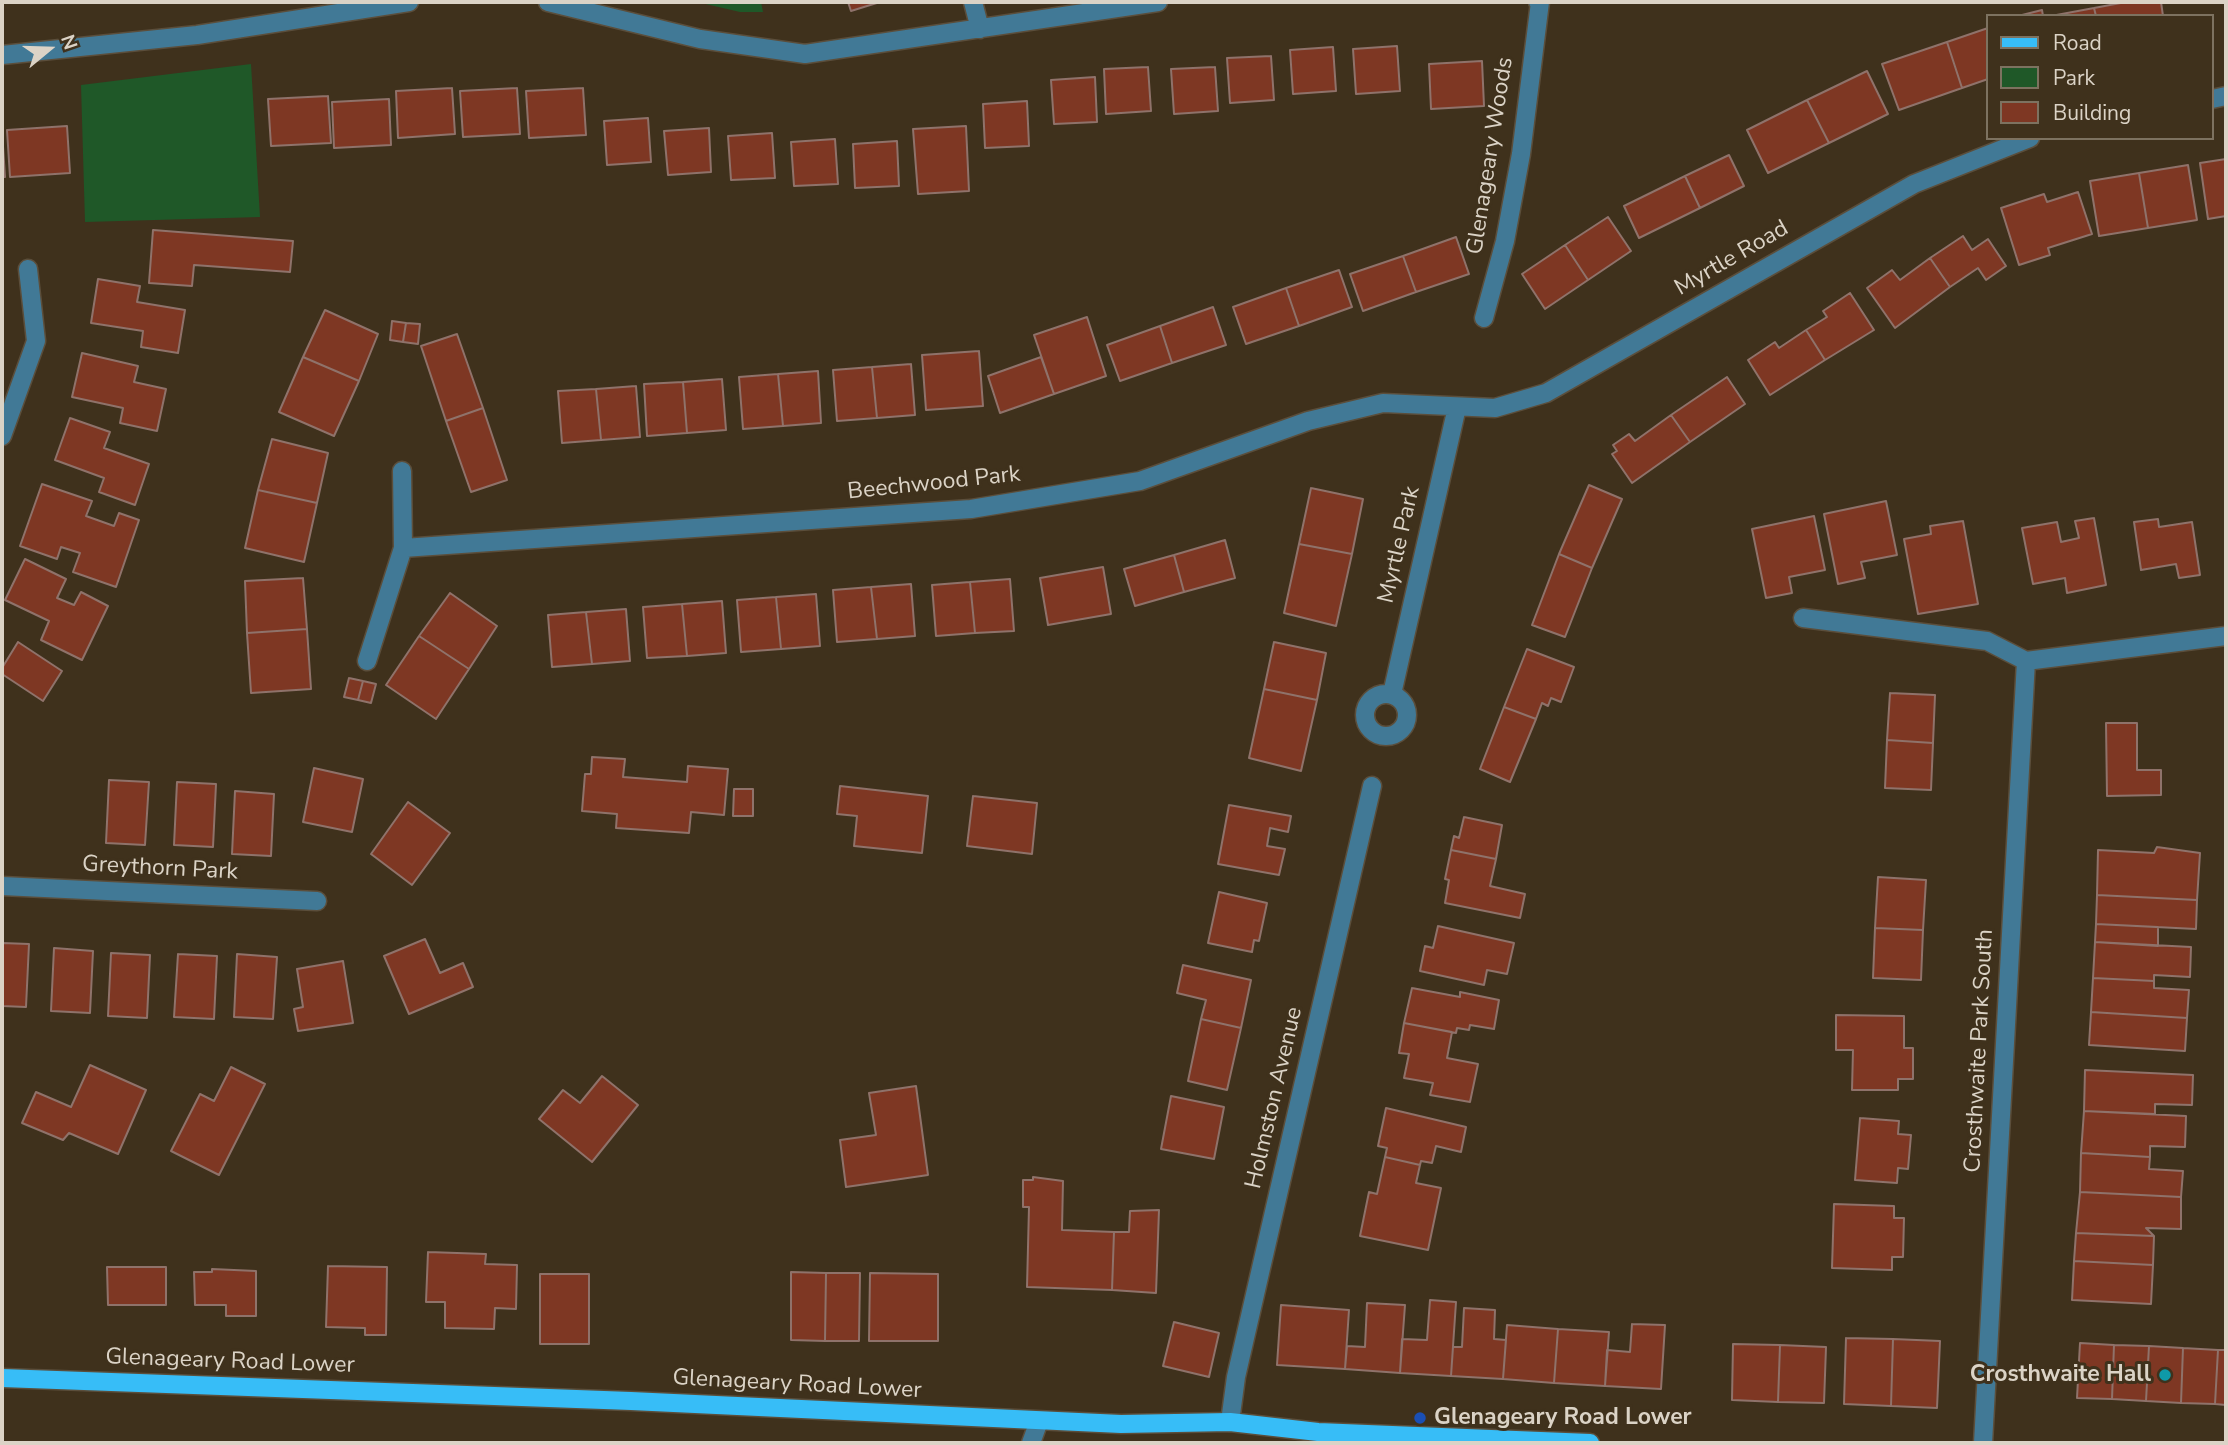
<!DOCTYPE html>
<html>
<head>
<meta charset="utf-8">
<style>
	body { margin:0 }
	#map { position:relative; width:2228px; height:1445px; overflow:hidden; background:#3f311c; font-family:"Nunito Sans",sans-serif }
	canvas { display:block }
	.frame { position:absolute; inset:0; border:4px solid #dbd3c6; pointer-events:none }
	.legend { position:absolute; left:1986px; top:14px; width:228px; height:126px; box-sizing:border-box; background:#3f311c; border:2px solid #7d7260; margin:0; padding:9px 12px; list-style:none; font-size:21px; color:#dbd3c6 }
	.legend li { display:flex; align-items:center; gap:14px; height:35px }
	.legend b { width:35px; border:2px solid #7d7260 }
	.north { position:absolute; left:14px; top:14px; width:70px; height:70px; -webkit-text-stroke:5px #3f311c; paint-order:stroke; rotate:71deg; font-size:19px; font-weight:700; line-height:28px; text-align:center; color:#dbd3c6 }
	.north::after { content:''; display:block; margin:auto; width:24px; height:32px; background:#dbd3c6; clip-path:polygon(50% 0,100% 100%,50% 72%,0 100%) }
</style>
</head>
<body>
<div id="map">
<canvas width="2228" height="1445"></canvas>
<div class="frame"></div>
<ul class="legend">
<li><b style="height:9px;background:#37bdf7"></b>Road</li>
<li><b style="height:19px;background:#1f5828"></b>Park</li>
<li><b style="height:19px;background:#7e3723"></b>Building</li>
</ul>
<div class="north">N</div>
</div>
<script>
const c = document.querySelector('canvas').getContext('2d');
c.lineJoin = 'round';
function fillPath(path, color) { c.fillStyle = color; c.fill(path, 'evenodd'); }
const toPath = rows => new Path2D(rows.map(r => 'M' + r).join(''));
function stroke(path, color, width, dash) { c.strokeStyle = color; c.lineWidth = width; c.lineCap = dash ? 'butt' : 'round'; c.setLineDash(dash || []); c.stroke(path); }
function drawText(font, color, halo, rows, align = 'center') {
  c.font = font + ' "Nunito Sans",sans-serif'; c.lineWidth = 6; c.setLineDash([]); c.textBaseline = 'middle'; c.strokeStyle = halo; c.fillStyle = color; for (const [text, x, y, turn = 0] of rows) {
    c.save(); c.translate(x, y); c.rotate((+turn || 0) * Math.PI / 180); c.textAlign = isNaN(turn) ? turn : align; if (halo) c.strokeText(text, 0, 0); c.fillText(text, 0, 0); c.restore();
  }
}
const green = toPath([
	[697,2,761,2,763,12,740,12],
	[251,64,260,217,85,222,81,85]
]);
const building = toPath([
	[848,2,880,2,851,11,848,2],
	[2126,2,2161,2,2163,16,2096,16,2094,8,2126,2],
	[2094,8,2096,16,2051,16,2094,8],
	[2042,10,2043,16,2023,16,2022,15,2042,10],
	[1988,28,1988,79,1962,88,1947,42,1988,28],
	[1947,42,1962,88,1899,110,1882,64,1947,42],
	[1397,46,1400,91,1356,94,1353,49,1397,46],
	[1333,47,1336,91,1293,94,1290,50,1333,47],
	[1271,56,1274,100,1230,103,1227,58,1271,56],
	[1482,61,1484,106,1431,109,1429,64,1482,61],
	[1148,67,1151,111,1106,114,1104,69,1148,67],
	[1215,67,1218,111,1174,114,1171,69,1215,67],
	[1867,71,1888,114,1829,143,1807,100,1867,71],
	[1095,77,1097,122,1054,124,1051,80,1095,77],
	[452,88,455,134,398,138,396,91,452,88],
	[517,88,520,134,463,137,460,91,517,88],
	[583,88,586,135,529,138,526,91,583,88],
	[328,96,331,143,271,146,268,99,328,96],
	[389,99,391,145,334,148,332,102,389,99],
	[1807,100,1829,143,1768,173,1747,130,1807,100],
	[1027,101,1029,146,985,148,983,104,1027,101],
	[648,118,651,162,607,165,604,121,648,118],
	[67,126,70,173,10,177,7,130,67,126],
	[966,126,969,191,918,194,913,129,966,126],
	[709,128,711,172,668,175,664,131,709,128],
	[2,131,5,177,2,177,2,131],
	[772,133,775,178,731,180,728,136,772,133],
	[835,139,838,184,794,186,791,142,835,139],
	[897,141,899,186,855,188,853,144,897,141],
	[1729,155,1744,186,1700,208,1685,176,1729,155],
	[2226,159,2226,216,2208,219,2200,163,2226,159],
	[2188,165,2197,220,2148,228,2139,173,2188,165],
	[2139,173,2148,228,2099,236,2090,181,2139,173],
	[1685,176,1700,208,1639,238,1624,206,1685,176],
	[2078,192,2092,234,2048,248,2050,255,2019,265,2001,208,2044,194,2047,202,2078,192],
	[1608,217,1631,251,1588,280,1565,245,1608,217],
	[153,230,293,241,290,272,194,265,192,286,149,283,153,230],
	[1963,236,1972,250,1988,239,2006,266,1986,280,1978,268,1950,287,1930,258,1963,236],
	[1456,237,1469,274,1416,292,1403,256,1456,237],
	[1565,245,1588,280,1545,309,1522,274,1565,245],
	[1403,256,1416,292,1363,311,1350,274,1403,256],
	[1930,258,1950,287,1895,328,1867,288,1892,270,1900,280,1930,258],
	[1339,270,1352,307,1299,326,1286,288,1339,270],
	[98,279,140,286,137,302,185,310,178,353,141,347,143,331,91,323,98,279],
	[1286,288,1299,326,1246,344,1233,307,1286,288],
	[1850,293,1874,330,1825,360,1806,330,1827,317,1823,311,1850,293],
	[1213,307,1226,345,1172,363,1160,326,1213,307],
	[325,310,378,334,359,381,303,357,325,310],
	[1087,317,1106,376,1054,394,1034,335,1087,317],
	[392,321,406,323,403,342,390,340,392,321],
	[406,323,420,324,418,344,403,342,406,323],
	[1160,326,1172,363,1120,381,1107,345,1160,326],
	[1806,330,1825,360,1770,395,1748,360,1775,342,1779,348,1806,330],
	[457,334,483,408,446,421,421,346,457,334],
	[979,351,983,406,926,410,922,355,979,351],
	[82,353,138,366,134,382,166,389,157,431,120,423,123,408,72,397,82,353],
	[303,357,359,381,334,436,279,412,303,357],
	[1041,357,1054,394,1000,413,988,376,1041,357],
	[911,364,915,415,877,418,872,367,911,364],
	[872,367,877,418,837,421,833,370,872,367],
	[818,371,821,423,783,426,778,374,818,371],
	[778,374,783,426,743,429,739,377,778,374],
	[1727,377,1745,404,1690,442,1671,415,1727,377],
	[722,379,726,430,687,433,683,382,722,379],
	[683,382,687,433,647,436,644,384,683,382],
	[636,386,640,437,601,440,596,389,636,386],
	[596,389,601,440,562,443,558,391,596,389],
	[483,408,507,480,471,492,446,421,483,408],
	[1671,415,1690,442,1632,483,1612,454,1617,451,1613,445,1629,434,1635,441,1671,415],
	[70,418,110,432,104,448,149,464,135,505,99,492,104,478,55,460,70,418],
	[272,439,328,453,317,503,258,490,272,439],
	[42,484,92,501,86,516,114,526,119,513,139,520,116,587,73,572,80,553,61,547,57,559,20,546,42,484],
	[1589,485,1622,499,1592,568,1559,554,1589,485],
	[1311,488,1363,499,1352,554,1299,544,1311,488],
	[258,490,317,503,304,562,245,548,258,490],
	[1886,501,1897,555,1861,562,1865,578,1838,584,1824,514,1886,501],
	[1814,516,1825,570,1789,577,1792,593,1766,598,1752,529,1814,516],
	[2094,518,2106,585,2067,593,2065,578,2033,584,2022,528,2057,522,2061,542,2079,538,2075,521,2094,518],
	[2158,519,2159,527,2192,522,2200,575,2179,578,2176,564,2141,570,2134,522,2158,519],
	[1963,521,1978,604,1918,614,1904,539,1931,534,1930,526,1963,521],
	[1225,540,1235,578,1184,592,1174,555,1225,540],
	[1299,544,1352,554,1336,626,1284,613,1299,544],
	[1559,554,1592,568,1565,637,1532,625,1559,554],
	[1174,555,1184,592,1135,606,1124,569,1174,555],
	[25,559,66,579,57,598,74,605,81,592,108,606,82,660,41,640,49,621,5,600,25,559],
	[1103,567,1111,614,1048,625,1040,578,1103,567],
	[303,578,307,629,247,633,245,581,303,578],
	[1010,579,1014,631,975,633,970,582,1010,579],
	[970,582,975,633,936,636,932,585,970,582],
	[911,584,915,636,877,639,871,587,911,584],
	[871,587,877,639,837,642,833,590,871,587],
	[450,593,497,626,469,669,419,636,450,593],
	[816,594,820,646,781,649,776,597,816,594],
	[776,597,781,649,741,652,737,600,776,597],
	[722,601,726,653,687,656,682,604,722,601],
	[682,604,687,656,647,658,643,607,682,604],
	[626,609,630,661,592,664,586,612,626,609],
	[586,612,592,664,552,667,548,615,586,612],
	[307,629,311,689,251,693,247,633,307,629],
	[419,636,469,669,436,719,386,685,419,636],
	[18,642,62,671,43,701,2,674,2,668,18,642],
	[1274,642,1326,653,1317,700,1264,689,1274,642],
	[1527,649,1574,667,1561,702,1551,698,1548,706,1542,703,1536,719,1504,707,1527,649],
	[349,678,363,681,358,700,344,697,349,678],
	[363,681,376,684,371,703,358,700,363,681],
	[1264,689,1317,700,1301,771,1249,758,1264,689],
	[1890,693,1935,695,1933,743,1887,740,1890,693],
	[1504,707,1536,719,1510,782,1480,769,1504,707],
	[2106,723,2137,723,2137,770,2161,770,2161,795,2107,796,2106,723],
	[1887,740,1933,743,1931,790,1885,788,1887,740],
	[592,757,625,759,623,777,687,782,688,766,728,769,724,815,691,812,689,833,616,828,617,814,582,811,585,774,591,774,592,757],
	[314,768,363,779,352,832,303,822,314,768],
	[109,780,149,782,145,845,106,843,109,780],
	[177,782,216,784,213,847,174,845,177,782],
	[840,786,928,796,922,853,854,846,857,816,837,814,840,786],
	[734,789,753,789,753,816,733,816,734,789],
	[235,791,274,794,271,856,232,854,235,791],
	[973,796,1037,803,1032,854,967,846,973,796],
	[408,802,450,833,412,885,371,854,408,802],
	[1229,805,1291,816,1288,832,1270,828,1267,846,1285,849,1279,875,1218,864,1229,805],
	[1464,817,1502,825,1496,859,1451,850,1454,836,1459,838,1464,817],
	[2157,847,2200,853,2197,900,2097,895,2098,850,2154,853,2157,847],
	[1451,850,1496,859,1490,886,1525,894,1520,918,1445,903,1449,880,1445,879,1451,850],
	[1878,877,1926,880,1923,930,1875,928,1878,877],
	[1219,892,1267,903,1259,941,1254,940,1252,952,1208,943,1219,892],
	[2097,895,2197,900,2196,929,2096,924,2097,895],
	[2096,924,2158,927,2158,946,2095,942,2096,924],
	[1438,926,1514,943,1507,974,1487,970,1484,985,1420,971,1425,946,1433,948,1438,926],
	[1875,928,1923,930,1921,980,1873,978,1875,928],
	[425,939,440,973,463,963,473,987,409,1014,384,956,425,939],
	[2095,942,2191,947,2190,977,2154,975,2154,981,2093,978,2095,942],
	[2,943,29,944,26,1007,2,1006,2,943],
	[54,948,93,951,90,1013,51,1011,54,948],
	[111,953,150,955,147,1018,108,1016,111,953],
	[178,954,217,956,214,1019,174,1017,178,954],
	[237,954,277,957,273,1019,234,1017,237,954],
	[343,961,353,1023,298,1031,294,1009,303,1007,297,969,343,961],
	[1183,965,1251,980,1241,1028,1201,1019,1206,1000,1177,993,1183,965],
	[2093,978,2154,981,2154,988,2189,990,2187,1018,2091,1012,2093,978],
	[1412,988,1460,997,1460,992,1499,1000,1494,1029,1470,1025,1469,1030,1457,1028,1456,1033,1404,1023,1412,988],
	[2091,1012,2187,1018,2185,1051,2089,1045,2091,1012],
	[1836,1015,1904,1016,1904,1048,1913,1048,1913,1079,1898,1079,1898,1090,1852,1090,1853,1050,1836,1050,1836,1015],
	[1201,1019,1241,1028,1227,1090,1188,1081,1201,1019],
	[1404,1023,1452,1032,1447,1058,1478,1064,1470,1102,1430,1095,1433,1083,1404,1078,1409,1054,1399,1053,1404,1023],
	[90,1065,146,1090,118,1154,69,1133,63,1140,22,1123,36,1092,71,1107,90,1065],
	[231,1067,265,1084,219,1175,171,1151,200,1094,214,1101,231,1067],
	[2085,1070,2193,1075,2192,1105,2155,1104,2155,1114,2084,1111,2085,1070],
	[602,1076,638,1105,592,1162,539,1119,563,1090,580,1103,602,1076],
	[916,1086,928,1175,846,1187,840,1140,876,1135,869,1093,916,1086],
	[1171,1096,1224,1107,1214,1159,1161,1149,1171,1096],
	[1386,1108,1466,1127,1461,1152,1436,1146,1432,1163,1421,1161,1420,1165,1385,1157,1387,1148,1378,1146,1386,1108],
	[2084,1111,2186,1116,2185,1147,2150,1146,2150,1157,2081,1153,2084,1111],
	[1860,1118,1899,1121,1898,1134,1911,1135,1908,1169,1898,1168,1897,1183,1855,1180,1860,1118],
	[2081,1153,2150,1157,2149,1169,2183,1171,2181,1197,2080,1192,2081,1153],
	[1385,1157,1420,1165,1416,1183,1441,1188,1428,1250,1360,1236,1369,1192,1377,1194,1385,1157],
	[1033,1177,1063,1181,1062,1230,1114,1232,1112,1290,1027,1287,1029,1207,1023,1207,1023,1180,1033,1180,1033,1177],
	[2080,1192,2181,1197,2181,1229,2146,1228,2154,1236,2076,1233,2080,1192],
	[1834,1204,1894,1206,1894,1218,1904,1218,1903,1257,1892,1257,1892,1270,1832,1268,1834,1204],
	[1159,1210,1156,1293,1112,1290,1114,1232,1129,1232,1130,1211,1159,1210],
	[2076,1233,2154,1236,2153,1265,2074,1261,2076,1233],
	[428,1252,486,1254,485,1264,517,1265,516,1309,495,1308,494,1329,445,1328,445,1302,426,1302,428,1252],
	[2074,1261,2153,1265,2151,1304,2072,1300,2074,1261],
	[328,1266,387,1267,386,1335,365,1335,365,1328,326,1327,328,1266],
	[107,1267,166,1267,166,1305,108,1305,107,1267],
	[212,1269,256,1271,256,1316,226,1316,226,1305,195,1305,194,1272,212,1272,212,1269],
	[791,1272,826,1273,825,1341,791,1340,791,1272],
	[826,1273,860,1273,859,1341,825,1341,826,1273],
	[870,1273,938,1274,938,1341,869,1341,870,1273],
	[540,1274,589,1274,589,1344,540,1344,540,1274],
	[1430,1300,1456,1302,1451,1376,1400,1373,1402,1339,1427,1340,1430,1300],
	[1367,1303,1405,1305,1400,1373,1345,1369,1347,1346,1365,1347,1367,1303],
	[1281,1305,1349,1310,1345,1369,1277,1365,1281,1305],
	[1464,1308,1495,1310,1494,1339,1506,1340,1503,1379,1451,1376,1453,1347,1462,1347,1464,1308],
	[1174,1322,1219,1333,1209,1377,1163,1366,1174,1322],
	[1632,1324,1665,1325,1661,1389,1605,1386,1607,1350,1630,1352,1632,1324],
	[1507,1325,1558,1329,1554,1383,1503,1379,1507,1325],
	[1558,1329,1609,1332,1605,1386,1554,1383,1558,1329],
	[1846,1338,1893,1339,1891,1406,1844,1404,1846,1338],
	[1893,1339,1940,1341,1937,1408,1891,1406,1893,1339],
	[2080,1343,2114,1345,2112,1399,2077,1398,2080,1343],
	[1733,1344,1780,1345,1778,1402,1732,1400,1733,1344],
	[1780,1345,1826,1347,1824,1403,1778,1402,1780,1345],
	[2114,1345,2149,1346,2146,1401,2112,1399,2114,1345],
	[2149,1346,2183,1348,2181,1403,2146,1401,2149,1346],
	[2183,1348,2218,1350,2215,1404,2181,1403,2183,1348],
	[2218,1350,2226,1350,2226,1405,2215,1404,2218,1350]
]);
const minor = toPath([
	[548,2,700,39,805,54,1158,2],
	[973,2,980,29],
	[2,55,197,35,409,2],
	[2212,99,2226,96],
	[1484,318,1505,241,1521,154,1540,2,1538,2],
	[2,436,36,341,28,269],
	[403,548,971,509,1140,481,1308,421,1383,403,1495,408,1546,393,1914,184,2030,138],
	[1803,618,1987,641,2026,661],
	[367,661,403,548,402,471],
	[2026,661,2226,636],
	'1365 715a21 21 0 1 1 42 0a21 21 0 1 1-42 0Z',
	[1392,694,1457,407],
	[2,886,317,901],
	[1230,1422,1236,1377,1372,786],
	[1031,1443,1039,1421],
	[1983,1443,2026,661]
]);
const major = toPath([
	[2,1378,631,1401,1121,1424,1230,1422,1318,1432,1590,1443]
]);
const markers = [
	[2165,1375,7,"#0f9aa8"],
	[1420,1418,7,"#1a4fb4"]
];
const streetNames = [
	["Glenageary Woods",1491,156,-81],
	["Myrtle Road",1732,259,-30],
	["Beechwood Park",934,484,-6],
	["Myrtle Park",1400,545,-77],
	["Greythorn Park",160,869,3],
	["Crosthwaite Park South",1980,1051,-87],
	["Holmston Avenue",1275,1098,-77],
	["Glenageary Road Lower",230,1362,2],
	["Glenageary Road Lower",797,1385,3]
];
const poiNames = [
	["Crosthwaite Hall",2151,1375],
	["Glenageary Road Lower",1434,1418,"left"]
];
fillPath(green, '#1f5828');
fillPath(building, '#7e3723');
stroke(building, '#8f726a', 2);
stroke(minor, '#5b4e3b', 21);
stroke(major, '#5b4e3b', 21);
stroke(minor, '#417996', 18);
stroke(major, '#37bdf7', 18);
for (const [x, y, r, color] of markers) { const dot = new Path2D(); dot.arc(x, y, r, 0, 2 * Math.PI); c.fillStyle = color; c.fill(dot); stroke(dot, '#3f311c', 2.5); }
drawText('23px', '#dbd3c6', '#3f311c', streetNames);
drawText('bold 23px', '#dbd3c6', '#3f311c', poiNames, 'right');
</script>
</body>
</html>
